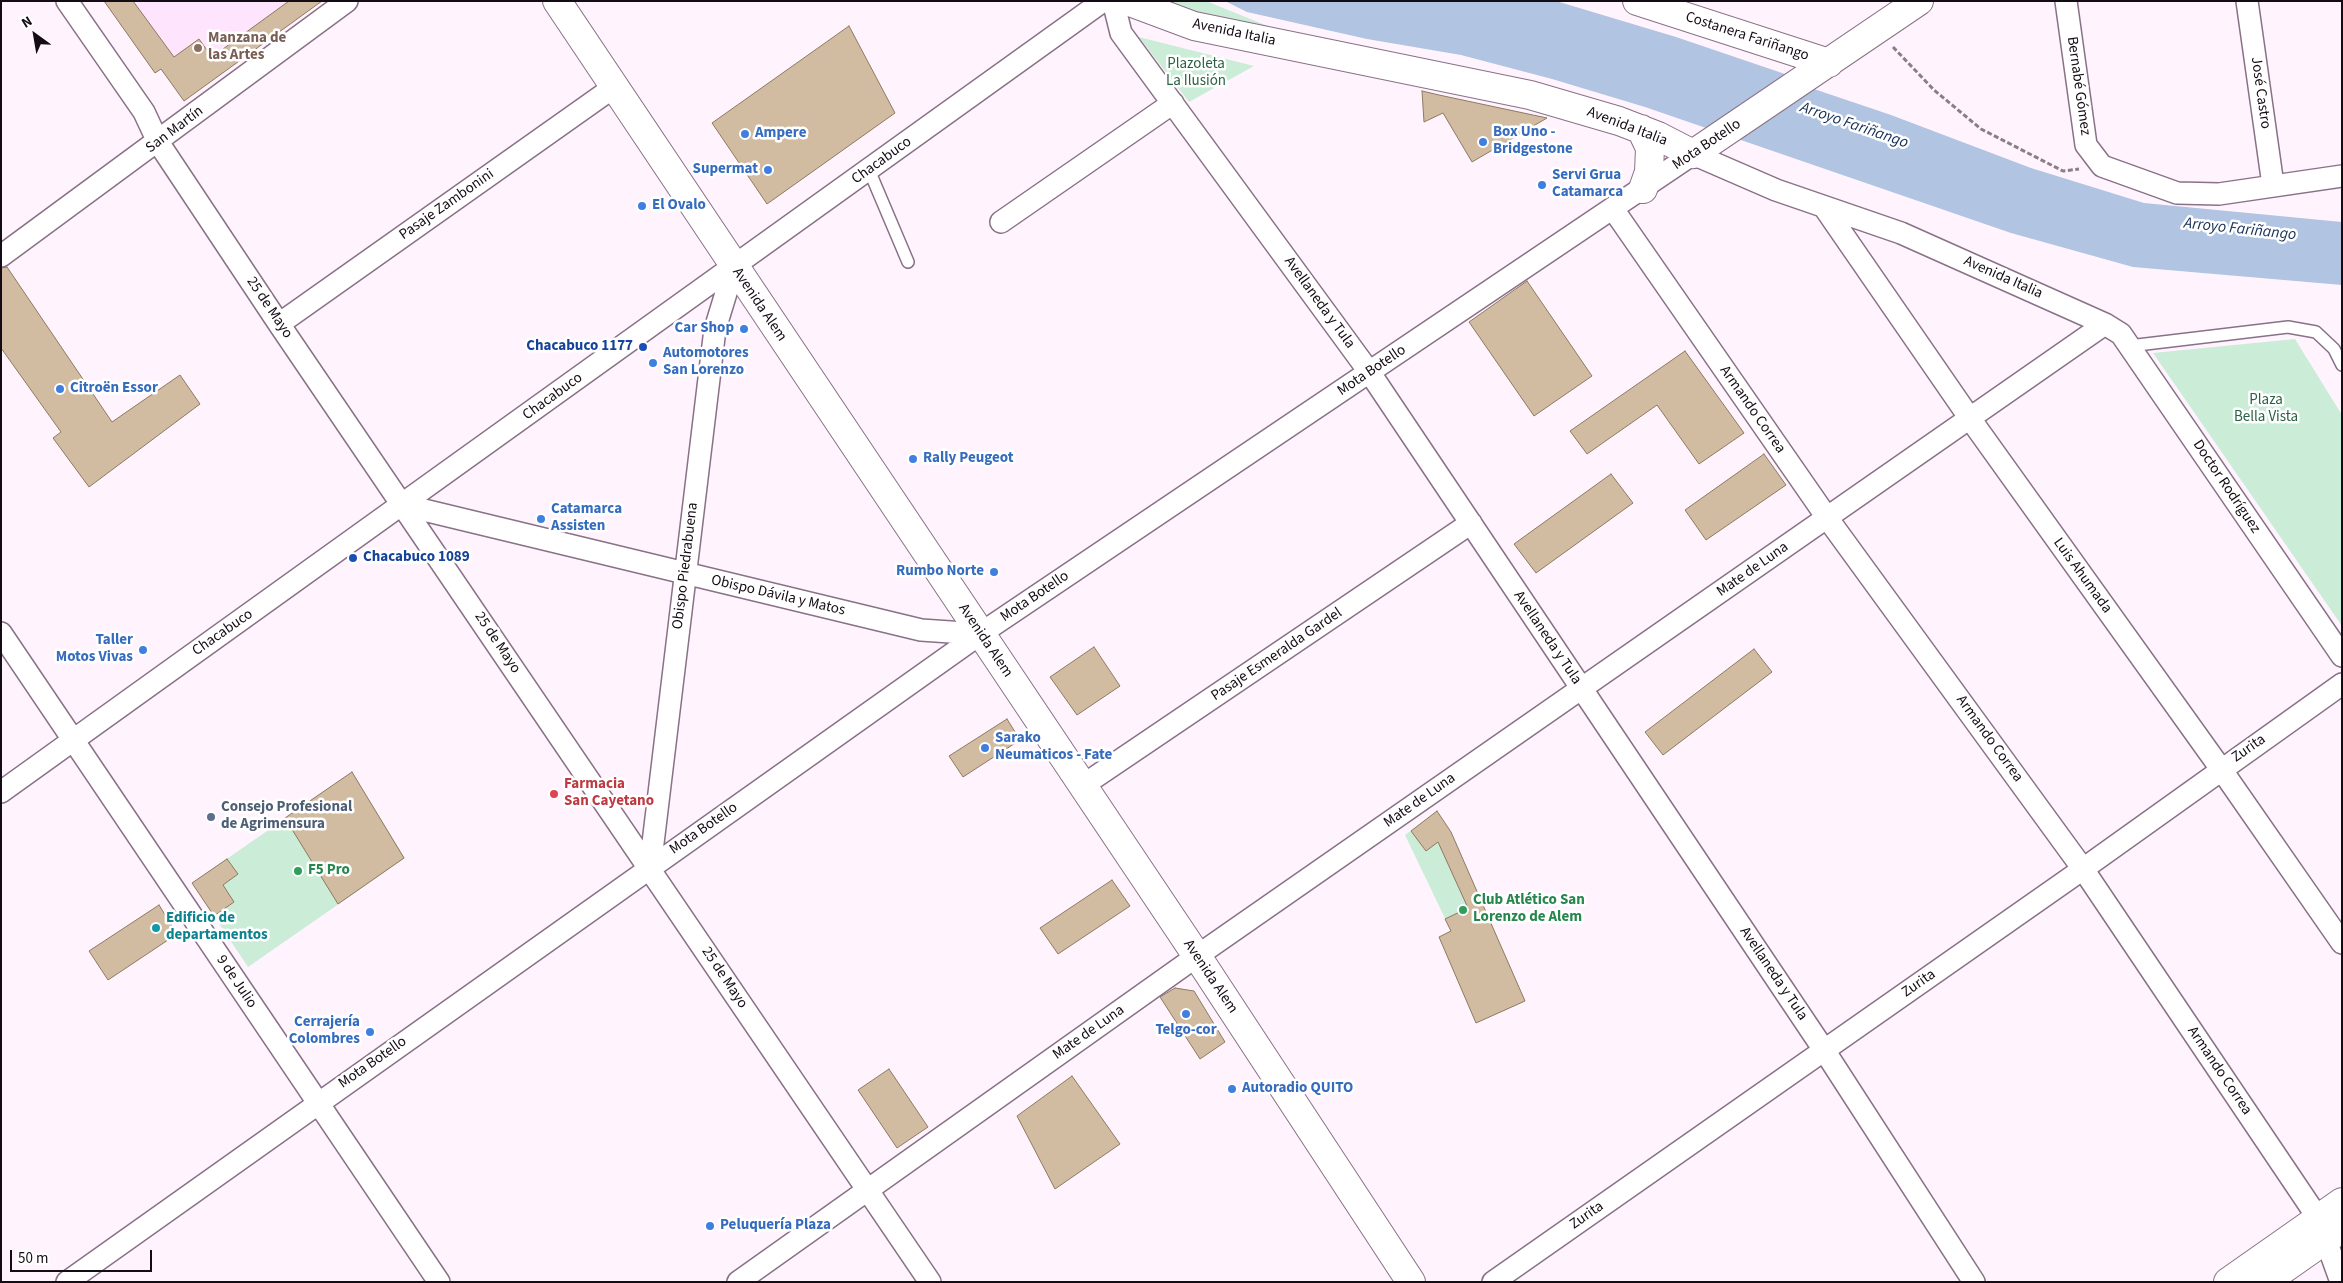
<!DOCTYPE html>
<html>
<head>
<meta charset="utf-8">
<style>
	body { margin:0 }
	#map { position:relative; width:2343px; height:1283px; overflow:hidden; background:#fff4fe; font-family:"Source Sans 3",sans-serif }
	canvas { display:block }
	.frame { position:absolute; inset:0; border:2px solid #140c14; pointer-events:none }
	.north { position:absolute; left:10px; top:10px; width:50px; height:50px; -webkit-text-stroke:4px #fff; paint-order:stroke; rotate:328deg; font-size:14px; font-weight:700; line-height:20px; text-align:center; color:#140c14 }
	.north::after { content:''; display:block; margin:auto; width:18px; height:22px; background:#140c14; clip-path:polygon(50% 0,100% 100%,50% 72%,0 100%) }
	.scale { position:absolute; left:10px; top:1250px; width:142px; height:22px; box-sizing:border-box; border:2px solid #140c14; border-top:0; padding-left:6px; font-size:15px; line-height:18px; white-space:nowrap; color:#140c14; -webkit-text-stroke:4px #fff; paint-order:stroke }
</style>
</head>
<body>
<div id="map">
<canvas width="2343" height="1283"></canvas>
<div class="frame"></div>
<div class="north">N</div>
<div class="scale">50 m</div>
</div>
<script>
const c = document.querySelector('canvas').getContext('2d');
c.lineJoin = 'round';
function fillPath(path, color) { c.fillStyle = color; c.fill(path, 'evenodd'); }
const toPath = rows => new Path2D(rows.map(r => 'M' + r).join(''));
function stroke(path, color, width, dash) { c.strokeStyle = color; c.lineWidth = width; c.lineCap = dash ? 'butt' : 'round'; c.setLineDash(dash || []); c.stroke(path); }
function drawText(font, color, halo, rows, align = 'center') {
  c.font = font + ' "Source Sans 3",sans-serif'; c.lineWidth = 5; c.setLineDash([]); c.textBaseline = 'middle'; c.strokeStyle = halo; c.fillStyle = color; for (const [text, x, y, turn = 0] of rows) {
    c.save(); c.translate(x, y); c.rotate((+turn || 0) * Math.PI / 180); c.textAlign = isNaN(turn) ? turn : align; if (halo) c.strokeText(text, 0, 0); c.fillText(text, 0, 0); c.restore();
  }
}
const built = toPath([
	[104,1,322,1,184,101,161,69,155,73]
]);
const green = toPath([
	[1159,1,1206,1,1285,33,1201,16],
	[1139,37,1254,66,1189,102],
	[2295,339,2342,415,2342,626,2153,353],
	[352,772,405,858,248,967,192,883],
	[1437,811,1451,832,1525,1001,1476,1023,1439,937,1451,931,1405,835]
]);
const water = toPath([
	[1225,1,1556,1,1676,37,1785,74,1814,89,1891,115,2031,168,2144,203,2342,222,2342,285,2133,267,2011,233,1645,107,1552,79,1461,55,1367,39,1247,12]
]);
const building = toPath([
	[104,1,133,1,174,57,199,39,212,57,289,1,322,1,184,101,161,69,155,73,104,1],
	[849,26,895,113,767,204,712,123,849,26],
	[1422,91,1439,95,1547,118,1472,162,1443,113,1424,122,1422,91],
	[7,267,112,422,180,375,200,404,89,487,53,438,61,432,1,348,1,268,7,267],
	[1527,281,1592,376,1534,416,1469,322,1527,281],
	[1685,351,1744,433,1699,464,1657,405,1587,454,1570,431,1685,351],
	[1764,454,1786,485,1706,540,1685,510,1764,454],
	[1611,474,1633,503,1536,573,1514,544,1611,474],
	[1094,647,1120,686,1077,715,1050,677,1094,647],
	[1754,649,1772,672,1663,755,1645,732,1754,649],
	[1007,719,1020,740,963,777,949,756,1007,719],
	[352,772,404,858,338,904,285,818,352,772],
	[1437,811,1451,832,1525,1001,1476,1023,1439,937,1451,931,1445,919,1468,908,1438,842,1426,851,1411,831,1437,811],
	[227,859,238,874,223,885,234,902,214,916,192,883,227,859],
	[1112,880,1130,906,1058,954,1040,928,1112,880],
	[159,905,177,934,108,980,89,951,159,905],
	[1175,988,1194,991,1225,1042,1200,1059,1160,997,1175,988],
	[889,1069,928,1127,897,1148,858,1090,889,1069],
	[1072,1076,1120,1144,1055,1189,1017,1116,1072,1076]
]);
const path = toPath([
	[1893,47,1934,90,1981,129,2063,171,2079,169]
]);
const lane = toPath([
	[869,170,908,262],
	[2129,346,2288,327,2316,332,2334,349,2342,365]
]);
const street = toPath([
	[67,1,144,112,158,142,279,324,930,1282],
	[1113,1,1121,33,1370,373,1824,1050,1974,1282],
	[2066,1,2086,145,2102,166,2177,193,2219,194,2342,176],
	[2247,1,2273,185],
	[1824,207,1971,420,2221,769,2342,943],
	[1613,209,1828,519,2083,869,2318,1218,2341,1282],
	[1001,222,1173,103],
	[1,256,347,1],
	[279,324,614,87],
	[403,505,921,630,980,634],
	[1,633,439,1282],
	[1082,786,1471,523],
	[1,792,1103,1],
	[650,868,715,329,734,267],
	[67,1282,980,634,1693,154,1776,190,1901,233,2105,324,2121,334,2342,656],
	[738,1282,1197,956,2105,324],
	[1493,1282,2083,869,2342,684]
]);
const secondary = toPath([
	[1127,1,1194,26,1530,95,1619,121,1658,136,1693,154,1919,1],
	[1637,1,1829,63],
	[1641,129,1650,148,1649,172,1643,189],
	[2228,1282,2342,1202],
	[2265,1282,2342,1228]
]);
const primary = toPath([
	[557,1,1197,956,1411,1282]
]);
const markers = [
	[198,48,5,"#8d6e63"],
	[745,134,5,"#3f7fe0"],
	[1483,142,5,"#3f7fe0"],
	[768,170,5,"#3f7fe0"],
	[1542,185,5,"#3f7fe0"],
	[642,206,5,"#3f7fe0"],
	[744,329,5,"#3f7fe0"],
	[643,347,5,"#1a4fb4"],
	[653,363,5,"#3f7fe0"],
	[60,389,5,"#3f7fe0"],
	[913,459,5,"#3f7fe0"],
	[541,519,5,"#3f7fe0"],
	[353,558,5,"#1a4fb4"],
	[994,572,5,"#3f7fe0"],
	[143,650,5,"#3f7fe0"],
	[985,748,5,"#3f7fe0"],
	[554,794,5,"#e0444e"],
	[211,817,5,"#5c6f8a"],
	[298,871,5,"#2e9e5b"],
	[1463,910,5,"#2e9e5b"],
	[156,928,5,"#0f9aa8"],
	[1186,1014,5,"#3f7fe0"],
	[370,1032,5,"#3f7fe0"],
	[1232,1089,5,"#3f7fe0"],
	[710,1226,5,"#3f7fe0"]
];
const streetNames = [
	["Avenida Italia",1234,33,12],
	["Costanera Fariñango",1747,37,18],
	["Bernabé Gómez",2078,86,82],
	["José Castro",2260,93,82],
	["Avenida Italia",1627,127,21],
	["San Martín",175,130,-37],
	["Mota Botello",1707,145,-34],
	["Chacabuco",882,161,-36],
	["Pasaje Zambonini",447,205,-35],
	["Avenida Italia",2003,278,24],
	["Avellaneda y Tula",1319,303,54],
	["Avenida Alem",759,305,56],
	["25 de Mayo",269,308,56],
	["Mota Botello",1372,371,-34],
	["Chacabuco",553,397,-36],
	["Armando Correa",1752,410,55],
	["Doctor Rodríguez",2226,487,56],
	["Obispo Piedrabuena",686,566,-83],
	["Mate de Luna",1753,570,-35],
	["Luis Ahumada",2082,576,54],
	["Obispo Dávila y Matos",778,596,13],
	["Mota Botello",1035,597,-34],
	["Chacabuco",223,633,-35],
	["Avellaneda y Tula",1547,638,56],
	["Avenida Alem",985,641,56],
	["25 de Mayo",497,643,56],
	["Pasaje Esmeralda Gardel",1277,655,-34],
	["Armando Correa",1989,739,54],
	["Zurita",2249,749,-35],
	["Mate de Luna",1420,801,-35],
	["Mota Botello",704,829,-35],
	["Avellaneda y Tula",1773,974,56],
	["Avenida Alem",1210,977,56],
	["25 de Mayo",724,978,56],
	["9 de Julio",236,982,56],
	["Zurita",1919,984,-35],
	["Mate de Luna",1089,1033,-35],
	["Mota Botello",373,1063,-35],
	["Armando Correa",2219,1071,56],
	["Zurita",1587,1216,-35]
];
const educationNames = [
	["Manzana de",208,39],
	["las Artes",208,56]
];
const parkNames = [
	["Plazoleta",1196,65],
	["La Ilusión",1196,82],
	["Plaza",2266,401],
	["Bella Vista",2266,418]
];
const shopNames = [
	["Box Uno -",1493,133],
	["Bridgestone",1493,150],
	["Ampere",755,134],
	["Supermat",758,170,"right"],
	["Servi Grua",1552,176],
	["Catamarca",1552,193],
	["El Ovalo",652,206],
	["Car Shop",734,329,"right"],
	["Automotores",663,354],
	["San Lorenzo",663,371],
	["Citroën Essor",70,389],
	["Rally Peugeot",923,459],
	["Catamarca",551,510],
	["Assisten",551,527],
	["Rumbo Norte",984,572,"right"],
	["Taller",133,641,"right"],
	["Motos Vivas",133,658,"right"],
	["Sarako",995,739],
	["Neumaticos - Fate",995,756],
	["Cerrajería",360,1023,"right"],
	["Colombres",360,1040,"right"],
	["Telgo-cor",1186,1031,"center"],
	["Autoradio QUITO",1242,1089],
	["Peluquería Plaza",720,1226]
];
const transitNames = [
	["Chacabuco 1177",633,347],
	["Chacabuco 1089",363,558,"left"]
];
const healthNames = [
	["Farmacia",564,785],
	["San Cayetano",564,802]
];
const serviceNames = [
	["Consejo Profesional",221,808],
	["de Agrimensura",221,825]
];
const leisureNames = [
	["F5 Pro",308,871],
	["Club Atlético San",1473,901],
	["Lorenzo de Alem",1473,918]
];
const cultureNames = [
	["Edificio de",166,919],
	["departamentos",166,936]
];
const waterNames = [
	["Arroyo Fariñango",1854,126,19],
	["Arroyo Fariñango",2240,230,6]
];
fillPath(built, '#ffe4fd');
fillPath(green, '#cbecd7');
fillPath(water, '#b1c4e1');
fillPath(building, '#d1bba1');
stroke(building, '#8e7961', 1);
stroke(lane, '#897187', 14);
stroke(street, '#897187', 24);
stroke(secondary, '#897187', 30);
stroke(primary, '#897187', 30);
stroke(path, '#887f88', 3, [5, 2.5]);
stroke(lane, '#fff', 11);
stroke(street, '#fff', 21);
stroke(secondary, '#fff', 28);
stroke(primary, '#fff', 28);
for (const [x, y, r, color] of markers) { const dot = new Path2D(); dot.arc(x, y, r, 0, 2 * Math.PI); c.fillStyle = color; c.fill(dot); stroke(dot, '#fff', 2); }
drawText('15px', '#140c14', '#fff', streetNames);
drawText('bold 15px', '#785e54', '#fff', educationNames, 'left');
drawText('15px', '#2a6144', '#fff', parkNames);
drawText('bold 15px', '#366cbe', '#fff', shopNames, 'left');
drawText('bold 15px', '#164399', '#fff', transitNames, 'right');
drawText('bold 15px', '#be3a42', '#fff', healthNames, 'left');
drawText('bold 15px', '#4e5e75', '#fff', serviceNames, 'left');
drawText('bold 15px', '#27864d', '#fff', leisureNames, 'left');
drawText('bold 15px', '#0d838f', '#fff', cultureNames, 'left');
drawText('italic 16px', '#152f55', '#fff', waterNames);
</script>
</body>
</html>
